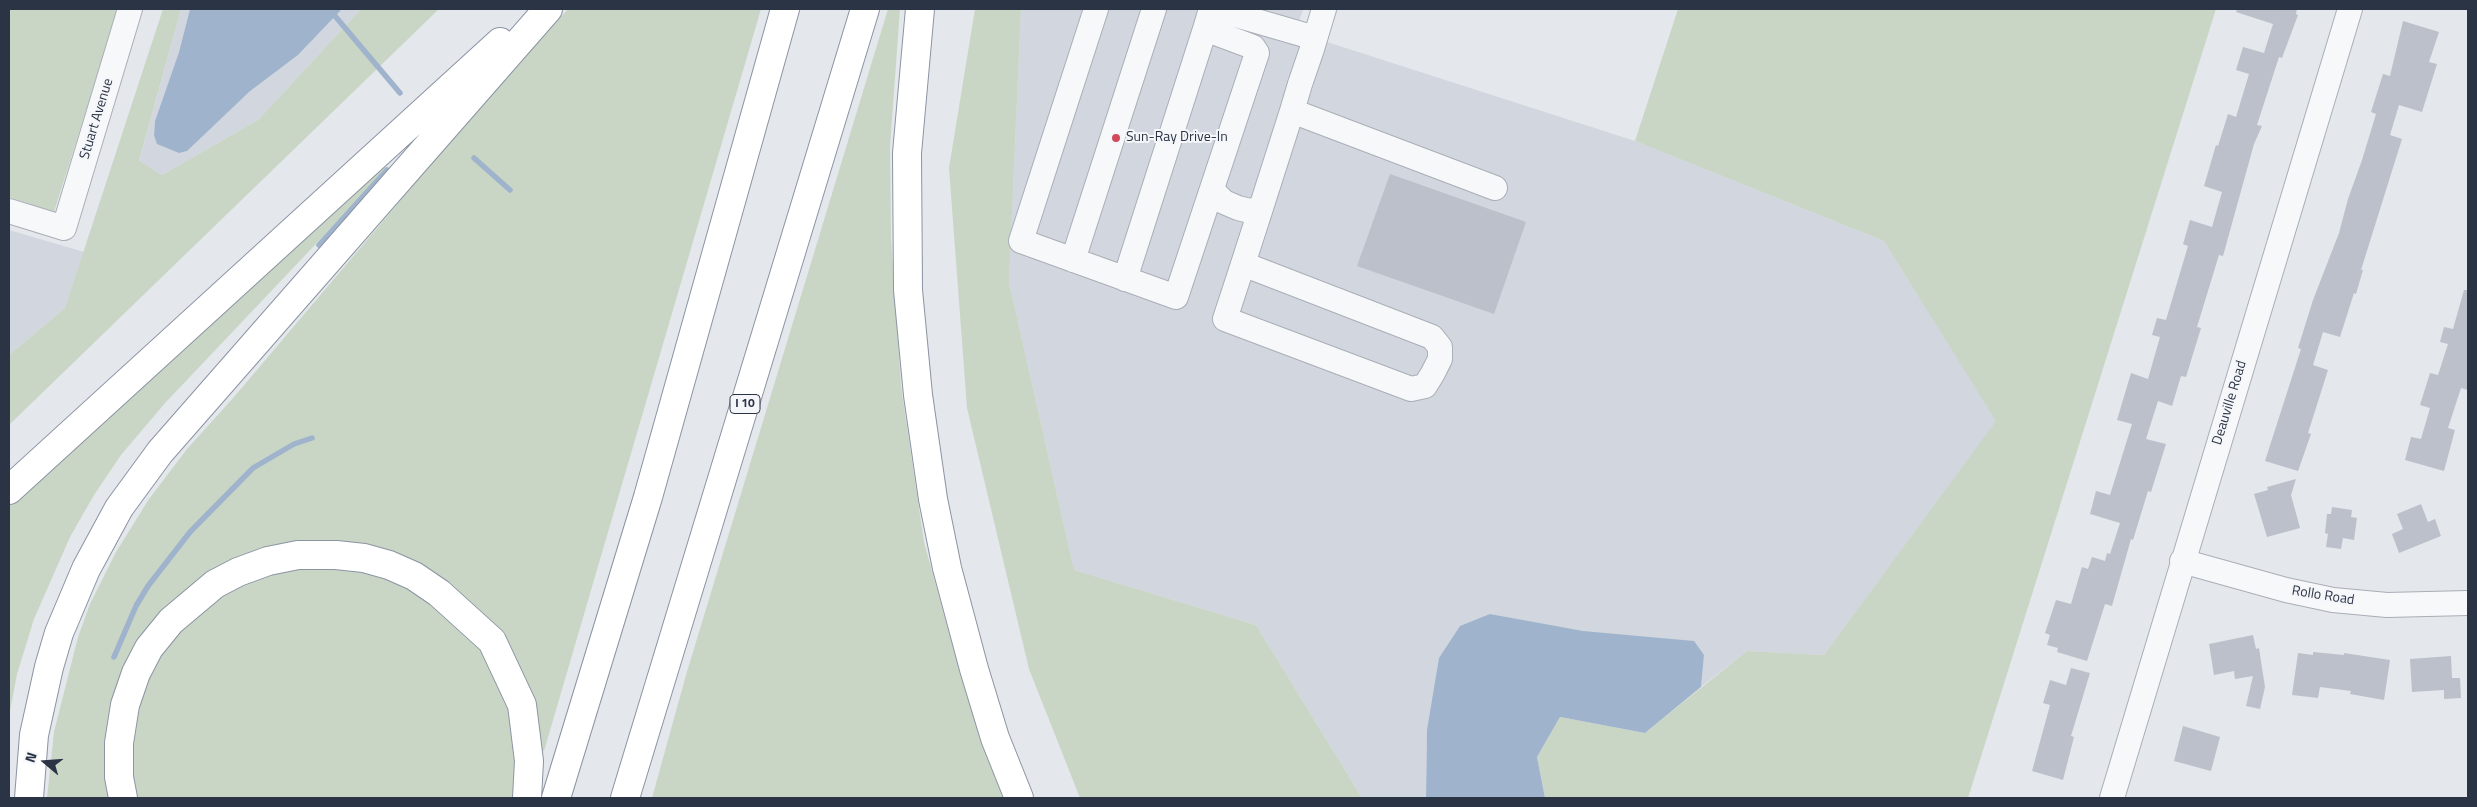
<!DOCTYPE html>
<html>
<head>
<meta charset="utf-8">
<style>
	body { margin:0 }
	#map { position:relative; width:2477px; height:807px; overflow:hidden; background:#e4e7ec; font-family:"Titillium Web",sans-serif }
	canvas { display:block }
	.frame { position:absolute; inset:0; border:10px solid #2b3445; pointer-events:none }
	.north { position:absolute; left:20px; top:737px; width:50px; height:50px; -webkit-text-stroke:4px #f4f6f9; paint-order:stroke; rotate:288deg; font-size:14px; font-weight:700; line-height:20px; text-align:center; color:#2b3445 }
	.north::after { content:''; display:block; margin:auto; width:18px; height:22px; background:#2b3445; clip-path:polygon(50% 0,100% 100%,50% 72%,0 100%) }
</style>
</head>
<body>
<div id="map">
<canvas width="2477" height="807"></canvas>
<div class="frame"></div>
<div class="north">N</div>
</div>
<script>
const c = document.querySelector('canvas').getContext('2d');
c.lineJoin = 'round';
function fillPath(path, color) { c.fillStyle = color; c.fill(path, 'evenodd'); }
const toPath = rows => new Path2D(rows.map(r => 'M' + r).join(''));
function stroke(path, color, width, dash) { c.strokeStyle = color; c.lineWidth = width; c.lineCap = dash ? 'butt' : 'round'; c.setLineDash(dash || []); c.stroke(path); }
function drawText(font, color, halo, rows, align = 'center') {
  c.font = font + ' "Titillium Web",sans-serif'; c.lineWidth = 4; c.setLineDash([]); c.textBaseline = 'middle'; c.strokeStyle = halo; c.fillStyle = color; for (const [text, x, y, turn = 0] of rows) {
    c.save(); c.translate(x, y); c.rotate((+turn || 0) * Math.PI / 180); c.textAlign = isNaN(turn) ? turn : align; if (halo) c.strokeText(text, 0, 0); c.fillText(text, 0, 0); c.restore();
  }
}
const built = toPath([
	[181,9,190,9,179,52,155,121,154,135,249,92,298,55,342,9,361,9,258,120,162,175,139,162],
	[1021,9,1303,9,1296,32,1635,141,1884,241,1997,421,1824,655,1747,651,1701,687,1704,655,1490,614,1427,730,1426,798,1362,798,1256,625,1074,570,1009,282],
	[9,230,84,252,65,308,9,355]
]);
const green = toPath([
	[9,9,118,9,54,212,9,197],
	[163,9,181,9,139,161,162,175,258,120,361,9,439,9,9,425,9,355,65,308],
	[568,9,761,9,544,751,537,748,486,620,331,544,155,623,112,798,47,798,54,732,78,637,90,604,116,552,149,499,187,449,234,397,467,122],
	[888,9,900,9,890,147,891,238,901,386,924,542,962,680,983,746,1003,798,652,798,686,675],
	[975,9,1021,9,1009,282,1074,570,1256,625,1362,798,1080,798,1029,669,967,408,949,168],
	[1678,9,2216,9,1968,798,1545,798,1537,757,1560,717,1645,733,1747,651,1824,655,1996,421,1884,241,1635,141],
	[381,165,387,169,166,402,121,455,94,495,70,537,34,619,17,674,9,717,9,498],
	[352,566,421,591,486,652,510,710,516,759,514,798,132,798,128,760,137,700,165,646,194,613,241,583,286,569]
]);
const water = toPath([
	[190,9,342,9,298,55,249,92,187,151,179,153,157,144,154,135,155,121,179,52],
	[1490,614,1583,631,1694,641,1704,655,1701,687,1645,733,1560,717,1537,757,1545,798,1426,798,1427,730,1439,658,1460,626]
]);
const stream = toPath([
	[335,16,400,93],
	[474,158,510,190],
	[319,245,387,170],
	[114,657,136,606,148,586,190,532,253,468,294,444,312,438]
]);
const building = toPath([
	[2237,9,2297,9,2296,14,2298,15,2282,58,2279,57,2257,125,2262,126,2254,144,2223,256,2219,255,2197,327,2201,328,2186,377,2181,376,2172,406,2158,401,2146,439,2166,444,2151,492,2148,491,2133,540,2131,539,2112,606,2105,604,2087,661,2057,652,2058,648,2047,645,2050,635,2045,633,2056,600,2071,604,2082,567,2088,569,2092,557,2105,561,2107,553,2110,554,2120,523,2090,514,2096,491,2110,495,2132,424,2117,420,2131,373,2148,379,2160,337,2152,335,2157,318,2166,320,2188,246,2183,244,2190,220,2212,227,2222,192,2204,186,2216,145,2218,146,2228,114,2236,117,2249,74,2236,70,2243,47,2264,53,2273,24,2236,12],
	[2403,21,2439,32,2429,62,2437,64,2422,112,2399,105,2390,135,2402,139,2361,270,2363,270,2356,294,2354,293,2340,337,2323,332,2313,365,2328,370,2308,433,2311,434,2298,471,2265,461,2301,349,2298,348,2313,300,2339,233,2348,199,2362,160,2376,114,2371,112,2383,74,2390,76],
	[1390,174,1526,222,1494,314,1357,266],
	[2464,290,2468,290,2468,390,2461,388,2448,428,2455,430,2444,471,2405,460,2411,437,2421,439,2430,408,2420,405,2430,373,2438,375,2439,372,2448,344,2440,342,2444,327,2453,329],
	[2296,479,2291,495,2300,528,2267,537,2254,494,2268,490,2267,487],
	[2421,504,2428,522,2435,519,2441,536,2399,553,2392,534,2403,529,2397,514],
	[2332,507,2352,510,2351,517,2357,518,2354,540,2343,538,2341,549,2326,547,2328,534,2325,533,2327,514,2331,514],
	[2253,635,2256,649,2259,648,2265,687,2260,709,2246,706,2253,676,2235,679,2234,671,2214,675,2209,644],
	[2313,652,2344,655,2344,653,2390,660,2384,700,2350,694,2351,691,2320,687,2318,698,2292,695,2298,653,2313,655],
	[2451,656,2452,678,2460,678,2461,698,2444,699,2444,690,2412,692,2410,659],
	[2071,668,2090,673,2071,736,2074,737,2063,780,2032,771,2050,705,2043,703,2050,680,2066,685],
	[2183,726,2220,737,2211,771,2174,761]
]);
const minor = toPath([
	[1096,9,1021,241,1176,297,1257,53,1253,47,1205,29,1211,9],
	[1215,9,1315,38],
	[1292,111,1495,188],
	[1212,190,1224,202,1238,208,1250,211,1261,208],
	[9,211,64,228,130,9],
	[1073,260,1154,9],
	[1243,264,1432,337,1440,347,1440,359,1433,373,1425,386,1411,389,1225,319,1243,264,1261,208,1292,111,1300,84,1312,49,1324,9],
	[1125,279,1205,29],
	[2182,561,2286,590,2333,600,2387,605,2468,603],
	[2112,798,2350,9]
]);
const highway = toPath([
	[920,9,907,153,908,290,918,395,933,499,947,568,974,669,995,738,1019,798],
	[9,490,500,42],
	[29,798,34,735,49,667,59,633,86,569,119,508,160,452,548,9],
	[123,798,119,777,119,743,125,705,136,673,149,648,171,621,215,584,238,572,268,561,298,555,336,555,364,558,389,565,414,576,439,593,492,641,522,705,529,761,527,798],
	[556,798,648,497,785,9],
	[625,798,865,9]
]);
const markers = [
	[1116,138,5,"#d1495b"]
];
const shields = [
	[745,404,30]
];
const shieldNames = [
	["I 10",745,404]
];
const streetNames = [
	["Stuart Avenue",97,119,-73],
	["Deauville Road",2230,403,-73],
	["Rollo Road",2323,596,9]
];
const poiNames = [
	["Sun-Ray Drive-In",1126,138]
];
fillPath(built, '#d2d6de');
fillPath(green, '#c9d6c5');
fillPath(water, '#9fb4cc');
stroke(stream, '#9fb4cc', 5.5);
fillPath(building, '#bbc0ca');
stroke(minor, '#a9aeb7', 26);
stroke(highway, '#8b94a3', 30);
stroke(minor, '#f7f8fa', 24);
stroke(highway, '#fff', 28);
for (const [x, y, r, color] of markers) { const dot = new Path2D(); dot.arc(x, y, r, 0, 2 * Math.PI); c.fillStyle = color; c.fill(dot); stroke(dot, '#f4f6f9', 2); }
for (const [x, y, w] of shields) { const box = new Path2D(); box.roundRect(x - w / 2, y - 9.5, w, 19, 4); c.fillStyle = '#f4f6f9'; c.fill(box); stroke(box, '#2b3445', 1); }
drawText('bold 12px', '#2b3445', null, shieldNames);
drawText('14px', '#2b3445', '#f4f6f9', streetNames);
drawText('14px', '#2b3445', '#f4f6f9', poiNames, 'left');
</script>
</body>
</html>
